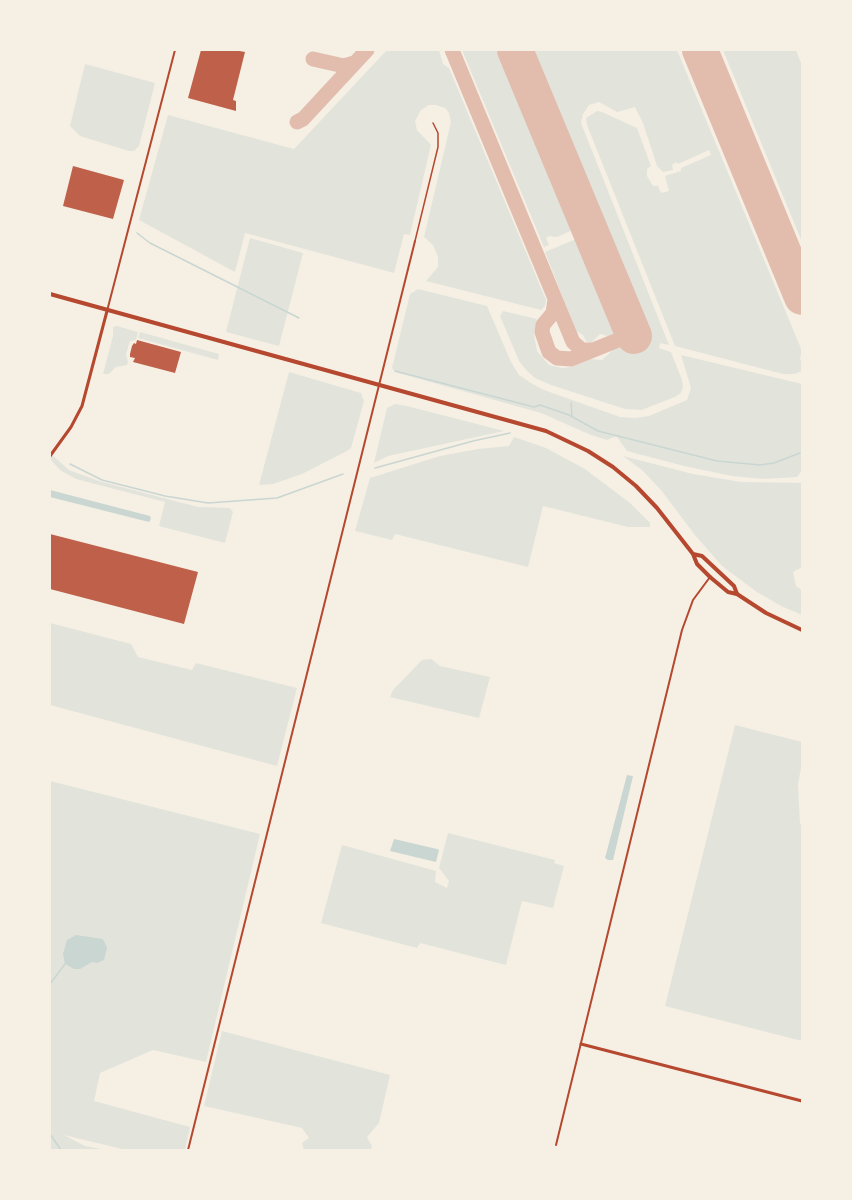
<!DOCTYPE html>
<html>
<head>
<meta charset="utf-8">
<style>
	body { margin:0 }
	#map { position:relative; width:852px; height:1200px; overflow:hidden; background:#f6efe4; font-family:Lora,serif }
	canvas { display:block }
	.frame { position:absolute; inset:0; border:51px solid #f6efe4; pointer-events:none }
</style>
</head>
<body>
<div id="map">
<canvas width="852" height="1200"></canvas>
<div class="frame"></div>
</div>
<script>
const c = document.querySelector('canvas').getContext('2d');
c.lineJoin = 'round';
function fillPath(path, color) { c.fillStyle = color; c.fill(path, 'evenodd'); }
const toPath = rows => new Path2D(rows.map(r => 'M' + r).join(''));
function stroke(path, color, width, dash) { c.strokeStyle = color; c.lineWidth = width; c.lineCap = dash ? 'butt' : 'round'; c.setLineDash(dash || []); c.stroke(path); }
const green = toPath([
	[387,50,439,50,443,64,449,68,546,300,545,306,541,310,426,281,438,267,438,257,433,245,424,237,451,122,449,113,445,108,436,105,429,105,421,110,415,121,417,130,431,145,410,235,404,234,394,273,245,233,235,272,139,220,168,115,294,149],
	[462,50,503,50,551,164,577,228,557,237,549,236,546,238,549,245,544,247],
	[529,50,677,50,802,351,800,359,802,362,802,371,794,374,783,374,675,346,587,125,586,118,597,111,602,112,637,128,651,166,647,169,647,176,653,186,658,186,661,193,669,191,665,176,681,171,681,168,711,155,709,150,678,164,676,162,672,165,673,170,663,172,657,166,643,123,635,107,617,112,599,102,589,105,583,114,581,123,669,345,660,343,659,348,671,352,682,380,683,387,681,393,675,397,649,407,642,410,625,409,551,385,535,378,527,371,519,361,500,316,503,311,537,319,534,335,537,351,549,365,562,368,572,367,591,359,602,360,613,350,646,337],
	[723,50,796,50,802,66,802,242],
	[85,64,155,83,139,146,134,151,129,151,80,136,70,126],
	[581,237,613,314,611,324,614,330,613,334,608,336,600,334,591,343,586,341,583,335,576,331,545,252],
	[250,238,303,253,279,346,226,332],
	[418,289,487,306,511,362,519,375,531,383,544,390,620,417,635,418,649,416,687,400,691,388,681,355,802,384,802,474,801,472,797,477,764,479,732,476,684,466,627,451,617,437,614,437,607,440,591,435,541,413,395,372,392,368,410,294],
	[117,326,138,332,136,340,130,341,126,354,128,362,127,365,116,367,109,374,103,374,113,336,113,327],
	[140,332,219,354,218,360,138,338],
	[289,372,361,393,364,401,351,448,347,451,302,474,273,484,259,485],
	[395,404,407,406,504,431,388,456,374,463,387,408],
	[514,437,546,448,585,469,630,503,650,523,650,527,628,527,543,506,528,567,395,534,392,540,355,531,370,478,440,456,478,449,509,446],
	[50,453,69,470,99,481,198,507,230,508,233,512,225,543,159,526,165,502,76,479,60,470,50,459],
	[623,456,693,474,741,482,802,483,802,567,793,572,796,586,802,590,802,615,781,606,757,592,722,566,694,534,661,490,642,470],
	[50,623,131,644,138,657,192,670,196,663,297,688,277,766,50,705],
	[431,659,440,666,490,677,479,718,390,697,393,690,422,660],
	[735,725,802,742,802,763,798,784,800,824,802,825,802,1041,665,1006],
	[50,781,260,834,206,1062,153,1050,100,1073,94,1101,190,1127,185,1150,126,1150,64,1135,85,1146,107,1150,50,1150],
	[448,833,555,860,554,863,564,866,553,908,522,901,506,965,420,943,417,948,321,923,342,845,436,871,435,882,447,888,449,881,439,868],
	[222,1031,390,1075,379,1123,367,1137,372,1146,371,1150,304,1150,302,1143,309,1138,302,1128,204,1106]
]);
const water = toPath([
	[50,490,150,516,151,519,149,522,50,497],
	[627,775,633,776,613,860,608,860,605,858],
	[394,839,437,849,439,850,436,862,390,851],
	[76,935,103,939,107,948,104,960,97,963,92,962,80,969,74,969,65,964,63,954,67,940]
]);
const stream = toPath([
	[137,233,150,243,299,318],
	[395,371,534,407,540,405,569,415,598,431,717,461,760,465,774,463,800,453],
	[571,403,572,417],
	[70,464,102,480,165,496,208,503,277,498,343,474],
	[375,468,473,441,510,433],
	[50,984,65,964],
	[50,1134,61,1150]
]);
const taxiway = toPath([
	[452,50,573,342,582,350,593,350],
	[313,59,344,66,354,63],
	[297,122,303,119,367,50],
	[555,300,553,313,543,325,542,332,549,352,557,358,571,359,633,334]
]);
const runway = toPath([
	[515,50,634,336],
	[700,50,802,297]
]);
const building = toPath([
	[201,50,234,50,245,52,233,100,236,101,236,111,188,98],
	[73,166,124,180,113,219,63,206],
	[137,340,181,352,175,373,133,362,135,358,130,357,130,354,132,346,134,343,136,344],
	[50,534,198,572,184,624,50,589]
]);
const service = toPath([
	[415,241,438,147,438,133,433,123]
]);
const minor = toPath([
	[107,311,175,50],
	[556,1145,682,630,693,600,710,577],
	[188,1150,415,241]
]);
const tertiary = toPath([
	[50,456,71,427,82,406,107,311],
	[581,1044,802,1101]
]);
const secondary = toPath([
	[710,577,728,592,737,594]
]);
const primary = toPath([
	[50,294,546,431,588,451,613,467,636,486,657,508,693,554,697,564,710,577],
	[693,554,702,556,734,586,737,594,766,613,802,630]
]);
fillPath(green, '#e2e4dc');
fillPath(water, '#c9d6d2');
stroke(stream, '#c9d6d2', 1.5);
stroke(taxiway, '#e2bdae', 15);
stroke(runway, '#e2bdae', 36);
fillPath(building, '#bf614a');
stroke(service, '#b5482f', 1.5);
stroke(minor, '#b5482f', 2);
stroke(tertiary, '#b5482f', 3);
stroke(secondary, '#b5482f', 4);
stroke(primary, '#b5482f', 4);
</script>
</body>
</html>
